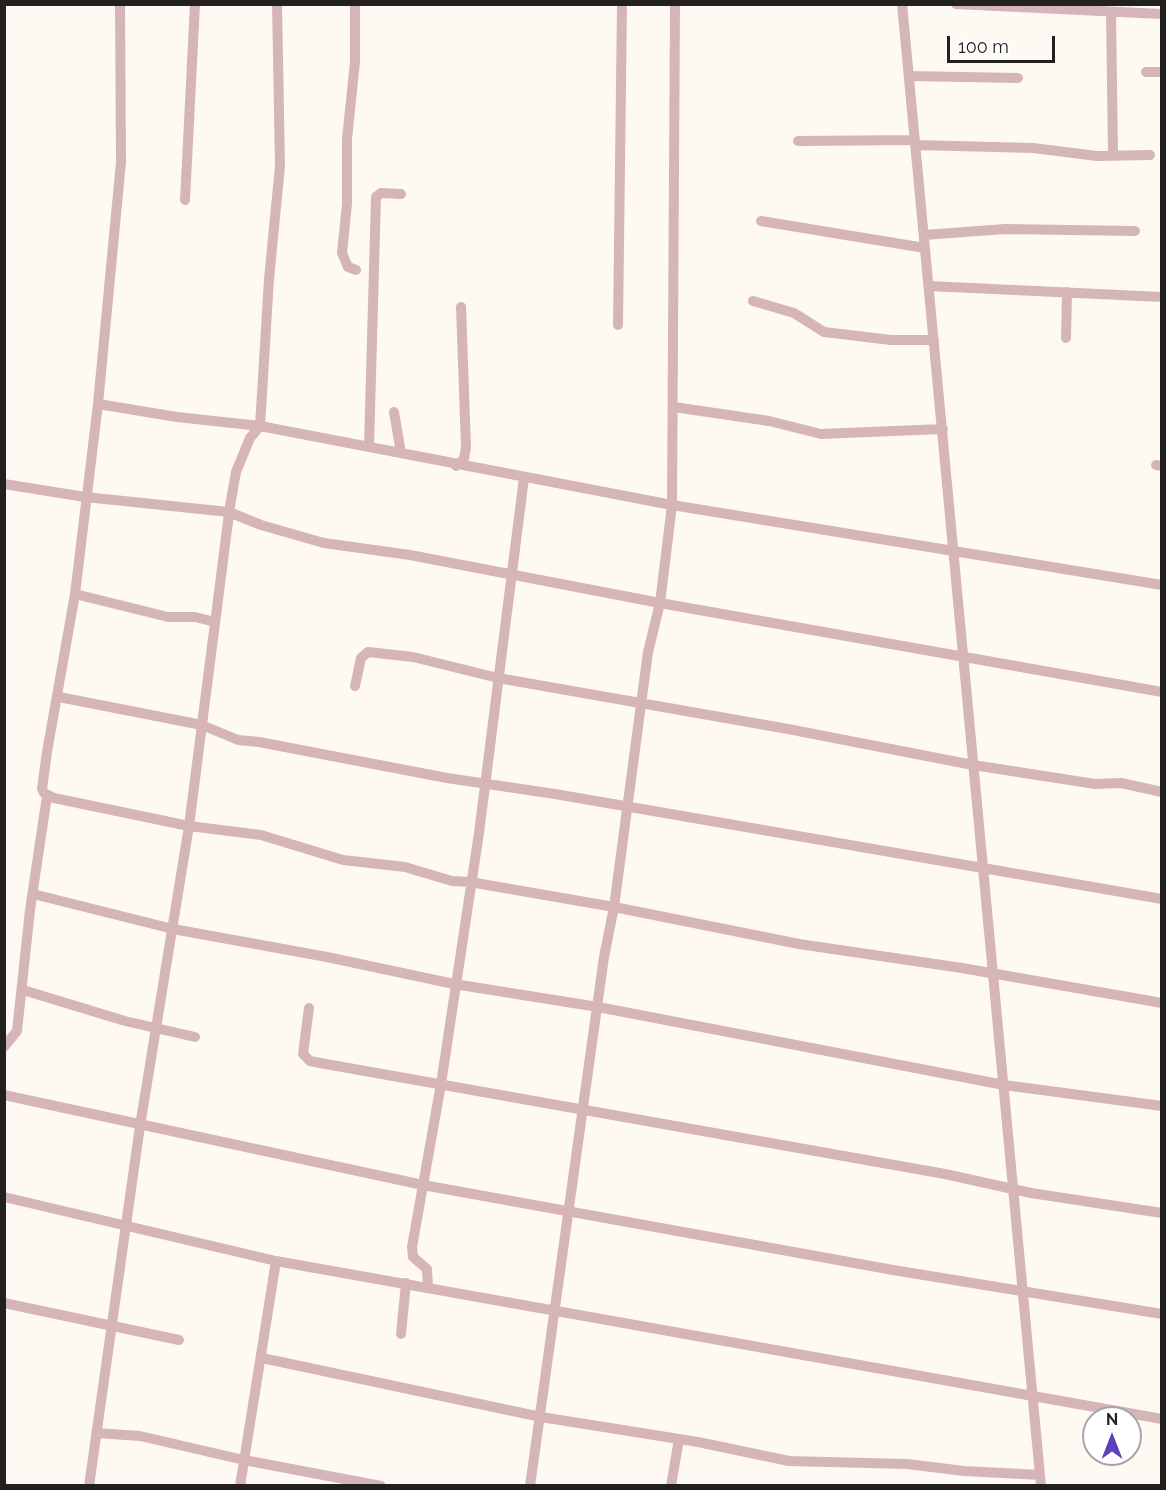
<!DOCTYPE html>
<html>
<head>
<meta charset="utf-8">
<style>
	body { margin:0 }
	#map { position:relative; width:1166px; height:1490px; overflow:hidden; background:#fefaf3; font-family:Raleway,sans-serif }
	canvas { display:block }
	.frame { position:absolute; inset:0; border:6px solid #23211f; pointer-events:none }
	.north { position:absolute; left:1082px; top:1406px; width:60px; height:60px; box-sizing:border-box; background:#fff; border:2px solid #a7a6a5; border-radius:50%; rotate:0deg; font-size:16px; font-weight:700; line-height:24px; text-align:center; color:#23211f }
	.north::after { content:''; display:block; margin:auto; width:21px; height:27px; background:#5a41b9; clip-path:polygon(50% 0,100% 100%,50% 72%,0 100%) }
	.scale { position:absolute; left:947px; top:36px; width:108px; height:27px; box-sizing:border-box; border:3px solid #23211f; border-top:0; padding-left:8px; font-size:18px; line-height:21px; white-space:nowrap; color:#23211f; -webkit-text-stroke:4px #fff; paint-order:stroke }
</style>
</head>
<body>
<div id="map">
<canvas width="1166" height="1490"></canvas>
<div class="frame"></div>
<div class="north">N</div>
<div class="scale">100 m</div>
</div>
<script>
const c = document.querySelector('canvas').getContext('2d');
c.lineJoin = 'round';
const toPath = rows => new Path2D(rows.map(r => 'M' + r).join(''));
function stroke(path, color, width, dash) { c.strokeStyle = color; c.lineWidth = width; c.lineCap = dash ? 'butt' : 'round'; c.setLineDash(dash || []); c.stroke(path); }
const minor = toPath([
	[120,4,121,162,98,404,75,594,47,752,42,789,44,793,54,798,189,826,261,835,343,860,405,867,452,881,470,882,614,907,799,944,962,968,1162,1003],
	[355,4,355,62,347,139,347,204,342,253,348,267,356,270],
	[902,4,1041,1486],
	[956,4,1162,14],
	[1111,12,1113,154],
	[1146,72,1162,72],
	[909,76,1018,78],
	[798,141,915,140],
	[915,145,1033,148,1097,156,1150,155],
	[185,200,195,4],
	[761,221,925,248],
	[924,235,1005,229,1135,231],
	[929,286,1162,297],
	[753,301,794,313,824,332,891,340,934,340],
	[618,325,622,4],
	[1066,338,1067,292],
	[98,404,177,417,260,426,672,505,1162,585],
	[674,407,769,421,821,434,943,429],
	[394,412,401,453],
	[369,447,376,197,381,193,401,194],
	[1156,465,1162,466],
	[456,466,464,459,466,447,461,307],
	[4,484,85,497,229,512,261,525,324,543,410,555,660,603,1162,692],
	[75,594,168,617,195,617,215,622],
	[355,686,361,658,368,652,413,657,498,678,788,729,973,765,1095,784,1121,783,1162,792],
	[59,697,202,725,238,740,259,742,447,778,555,794,1162,899],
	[33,894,173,929,327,957,454,984,598,1007,1004,1085,1162,1106],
	[23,990,125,1021,195,1037],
	[309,1008,303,1054,310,1061,320,1063,945,1174,1031,1193,1162,1213],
	[4,1047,17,1031,30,910,47,796],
	[4,1095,423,1185,893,1270,1162,1314],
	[4,1197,276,1261,1162,1419],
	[428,1287,427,1269,413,1257,412,1247,441,1084,479,833,524,478],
	[4,1303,179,1340],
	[401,1334,406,1283],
	[262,1358,541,1417,698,1442,789,1461,907,1464,964,1471,1040,1475],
	[96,1433,140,1436,244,1460,381,1486],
	[89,1486,140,1126,189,826,230,506,236,472,250,438,260,426,269,279,280,166,277,4],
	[240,1486,276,1261],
	[530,1486,604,957,614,907,648,652,660,603,672,505,675,4],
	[671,1486,679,1439]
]);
stroke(minor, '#d6b5b9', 10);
</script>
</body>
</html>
